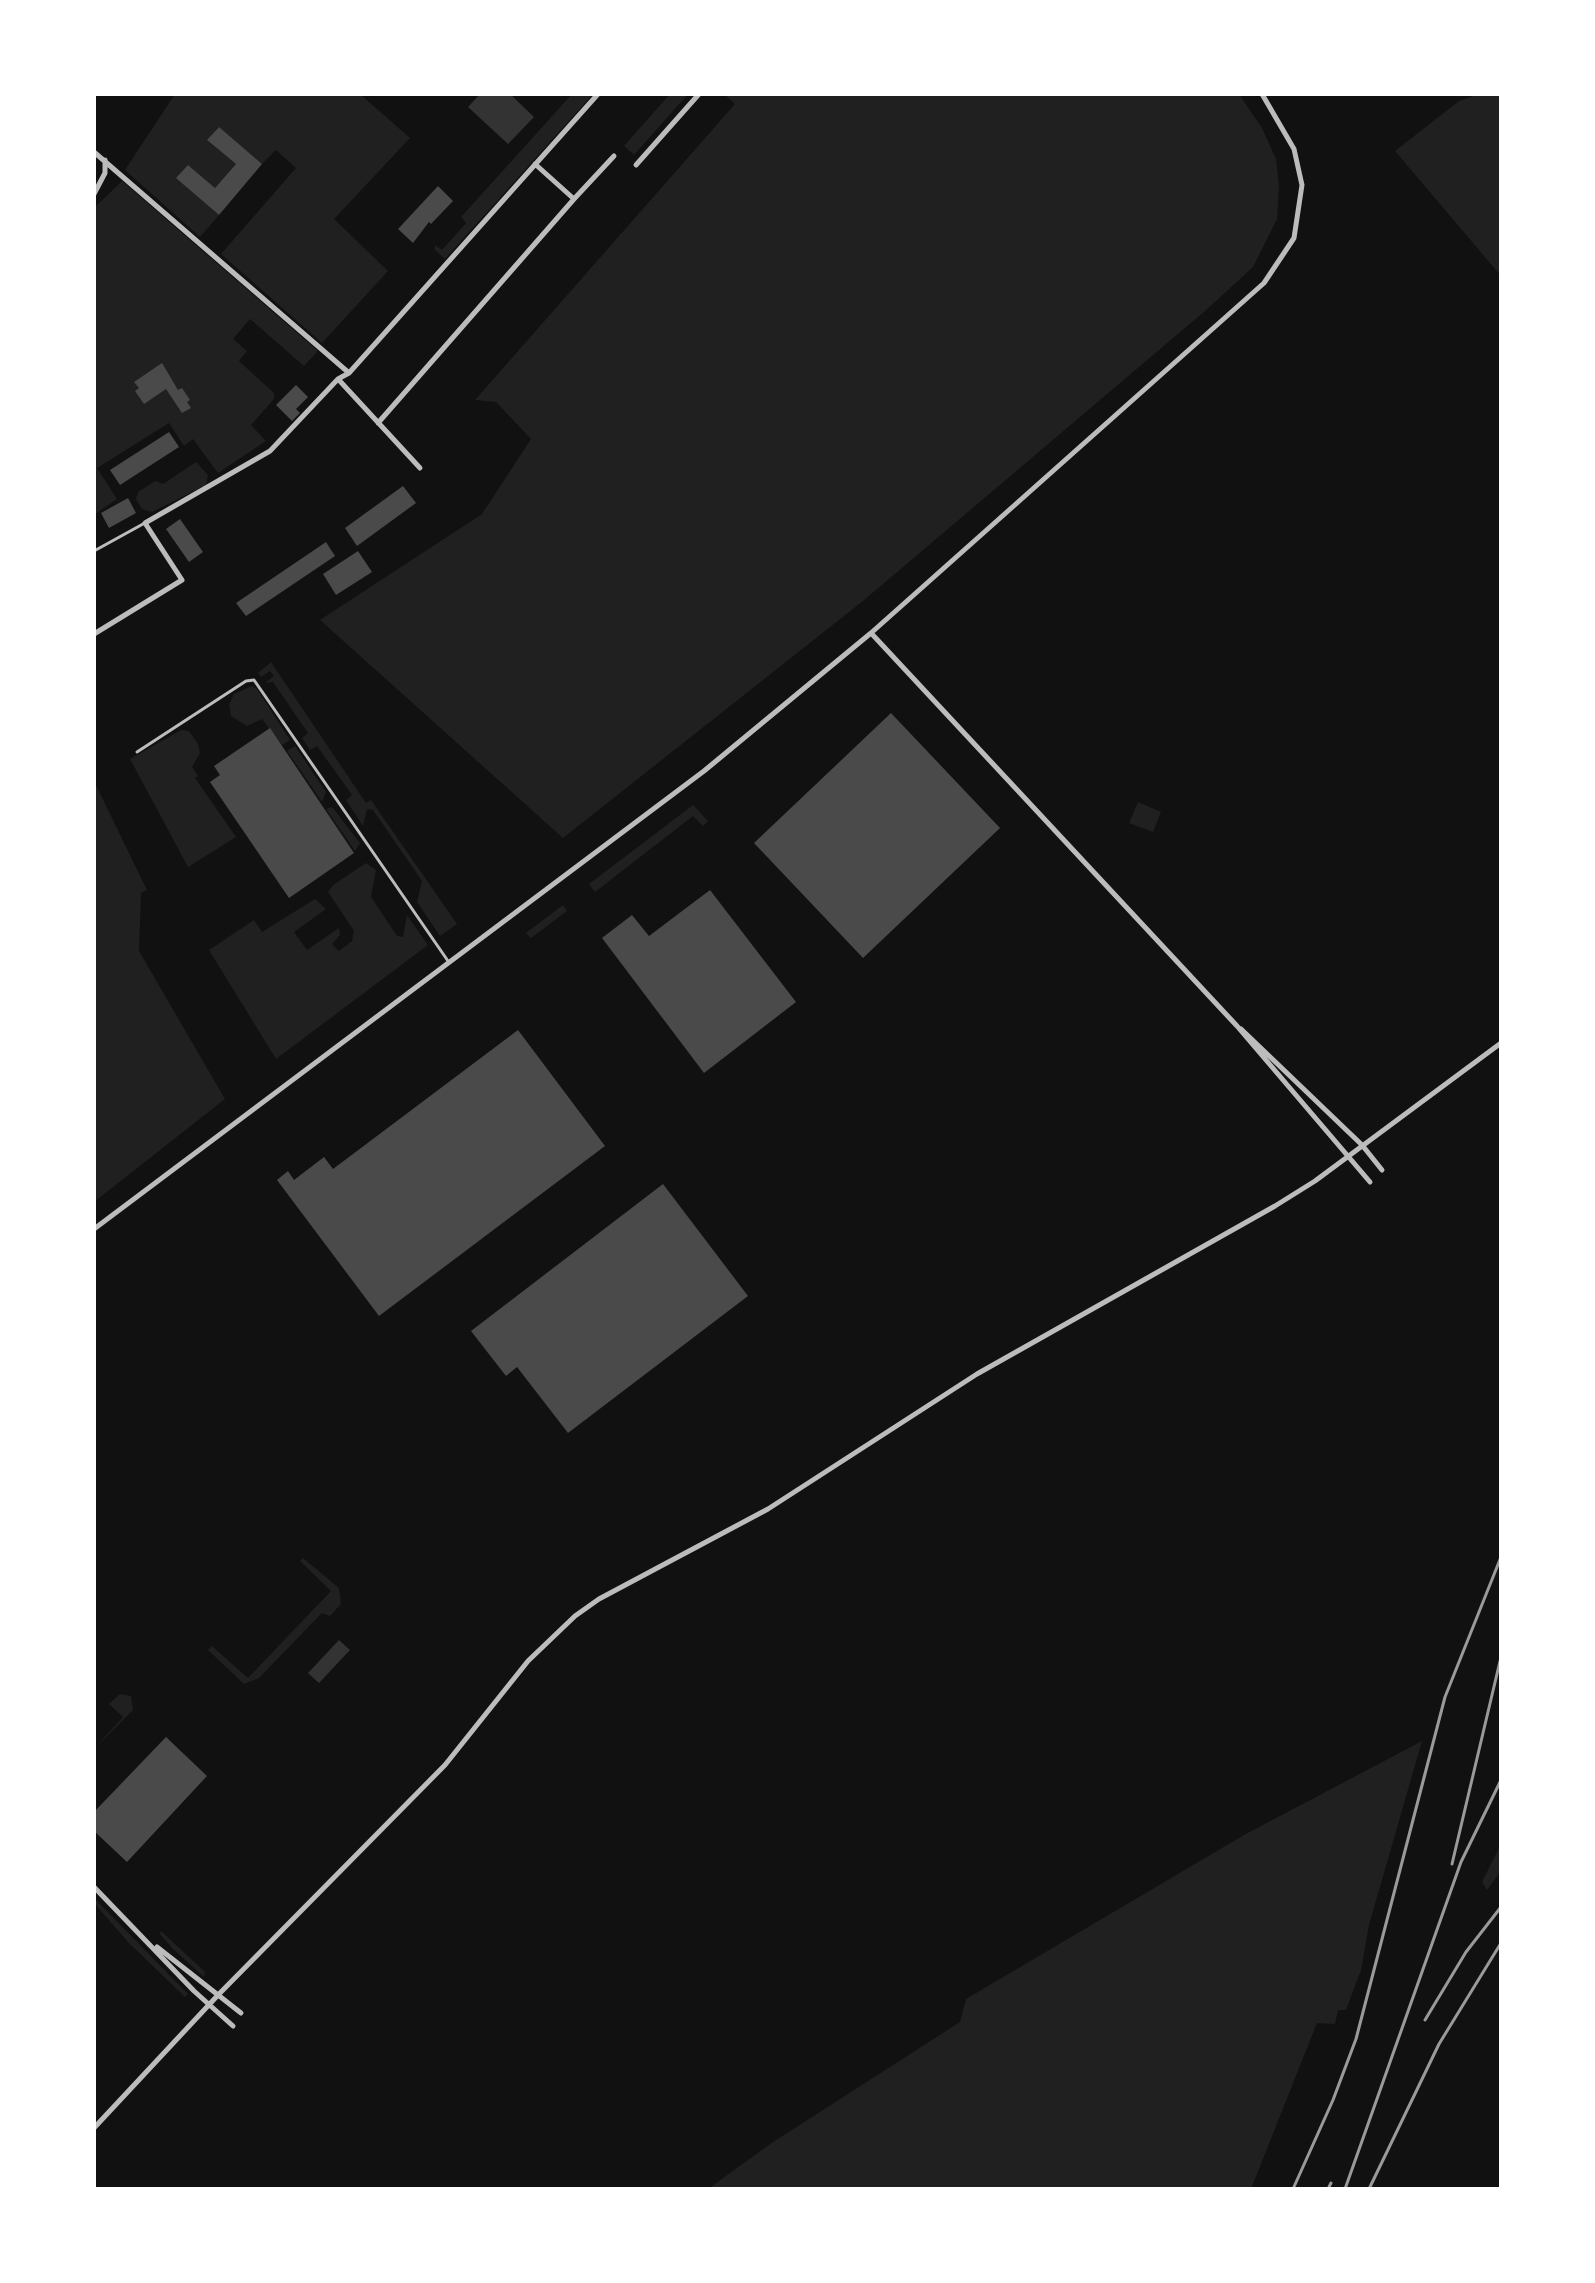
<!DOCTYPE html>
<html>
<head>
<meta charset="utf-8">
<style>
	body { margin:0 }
	#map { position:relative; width:1595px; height:2283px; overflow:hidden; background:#111; font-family:Manrope,sans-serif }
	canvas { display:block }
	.frame { position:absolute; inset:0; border:96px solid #fff; pointer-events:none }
</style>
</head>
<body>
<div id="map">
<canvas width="1595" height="2283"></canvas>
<div class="frame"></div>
</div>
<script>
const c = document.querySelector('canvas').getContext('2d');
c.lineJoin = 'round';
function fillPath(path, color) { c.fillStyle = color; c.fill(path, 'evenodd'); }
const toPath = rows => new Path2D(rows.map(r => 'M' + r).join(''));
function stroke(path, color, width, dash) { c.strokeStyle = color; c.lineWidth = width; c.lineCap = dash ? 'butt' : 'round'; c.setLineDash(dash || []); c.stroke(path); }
const green = toPath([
	[175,94,360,94,410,138,334,219,388,271,322,343,221,254,296,168,276,150,262,164,218,127,208,141,236,164,215,188,188,165,177,178,219,215,200,237,125,170],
	[572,94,593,94,445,259,435,250,435,245,442,250,466,223,461,217],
	[670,94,688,94,634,155,624,146],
	[724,94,1239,94,1262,128,1276,159,1279,186,1277,219,1253,267,1205,311,863,601,563,838,320,620,482,514,531,439,496,402,475,400,735,104],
	[1480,94,1501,94,1501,276,1395,151,1459,101],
	[122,181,318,351,304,366,250,319,233,339,247,351,239,361,274,393,274,399,251,425,266,441,218,473,193,439,184,446,169,423,97,468,117,499,94,515,94,208],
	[196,462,208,475,206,485,152,512,142,509,136,499,138,492,155,481,163,484],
	[271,662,366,803,371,800,457,924,440,936,417,902,422,881,373,810,367,809,363,826,346,800,352,795,317,746,310,750,302,738,308,733,273,682,265,683,274,676,270,671,261,677,258,673],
	[252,686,257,689,290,740,282,745,262,719,247,726,231,716,229,705,234,694],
	[181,730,189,731,198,744,200,753,192,767,198,776,195,778,236,837,188,867,130,759],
	[295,746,326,792,322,802,287,751],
	[94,781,147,890,141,893,139,951,225,1099,94,1202],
	[1138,802,1161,812,1153,832,1129,823],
	[693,805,708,821,703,826,693,816,595,892,589,884],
	[332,807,360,843,355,851,326,809],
	[366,863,376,870,371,897,397,936,403,937,407,915,428,945,276,1059,209,950,254,920,262,932,315,899,326,909,294,932,307,950,339,928,340,935,332,944,339,951,352,941,354,931,328,892,333,885],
	[563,905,567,911,531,938,526,933],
	[303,1558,339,1588,341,1604,330,1616,322,1613,259,1678,244,1684,208,1650,212,1646,248,1678,331,1591,300,1561],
	[120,1694,131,1696,133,1710,94,1749,123,1717,109,1704],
	[1422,1741,1369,1925,1361,1970,1346,2010,1338,2010,1335,2024,1317,2023,1251,2189,708,2189,770,2144,960,2022,966,1999,1244,1835],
	[1501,1844,1501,1871,1487,1890,1482,1882],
	[94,1898,188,1994,185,1997,128,1942,94,1903],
	[161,1931,205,1972,204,1977,172,1948,159,1933]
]);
const water = toPath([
	[480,94,510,94,534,117,508,144,468,107],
	[339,1640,350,1650,319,1683,308,1673]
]);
const building = toPath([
	[219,127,262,164,219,215,176,178,188,165,215,188,236,164,207,140],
	[438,186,453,201,431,224,429,222,413,243,398,229],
	[162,363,178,390,182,388,190,400,187,402,191,408,182,413,166,389,144,404,135,391,139,388,134,382],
	[296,385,308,397,296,409,300,413,292,421,276,405],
	[169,432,179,447,120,485,110,470],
	[403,486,416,503,357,546,345,528],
	[128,498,136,513,109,528,101,513],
	[180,519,203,552,189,562,166,529],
	[326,542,335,556,246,616,236,603],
	[358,551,372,572,336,595,323,574],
	[891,713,1000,828,863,958,754,843],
	[270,728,354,853,289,898,210,782,220,775,214,766],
	[710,890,796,1002,704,1073,602,938,632,915,649,936],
	[518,1030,605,1146,379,1316,277,1180,288,1171,294,1180,324,1157,333,1169],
	[663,1184,748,1296,568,1433,517,1367,506,1376,471,1331],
	[166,1737,207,1776,127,1862,94,1831,94,1812]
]);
const service = toPath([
	[94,551,143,524],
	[137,752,246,681,254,680,448,961]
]);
const minor = toPath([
	[94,152,349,373,598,94],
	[636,165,699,94],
	[94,194,105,173,105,160],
	[574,199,614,156],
	[338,379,420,468],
	[378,423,574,199,535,164],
	[871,633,1237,1026,1370,1182],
	[94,634,182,580,145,523,270,451,338,379,349,373],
	[1241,1029,1362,1145,1382,1170],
	[94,1229,704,771,871,633,1264,283,1294,238,1302,185,1294,149,1262,94],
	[94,1887,194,1991,233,2026],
	[157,1947,241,2013],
	[94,2128,219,1994,445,1765,528,1661,575,1616,599,1599,768,1509,977,1374,1275,1206,1315,1181,1501,1043]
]);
const rail = toPath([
	[1452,1864,1501,1657],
	[1425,2020,1466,1952,1501,1907],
	[1293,2189,1333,2100,1356,2039,1445,1697,1501,1557],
	[1328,2189,1331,2183],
	[1345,2189,1461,1862,1501,1780],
	[1369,2189,1439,2044,1501,1943]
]);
fillPath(green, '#202020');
fillPath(water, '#333');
fillPath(building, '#4a4a4a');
stroke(service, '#bcbcbc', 3);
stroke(minor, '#bcbcbc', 5);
stroke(rail, '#9a9a9a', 3);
</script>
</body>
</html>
